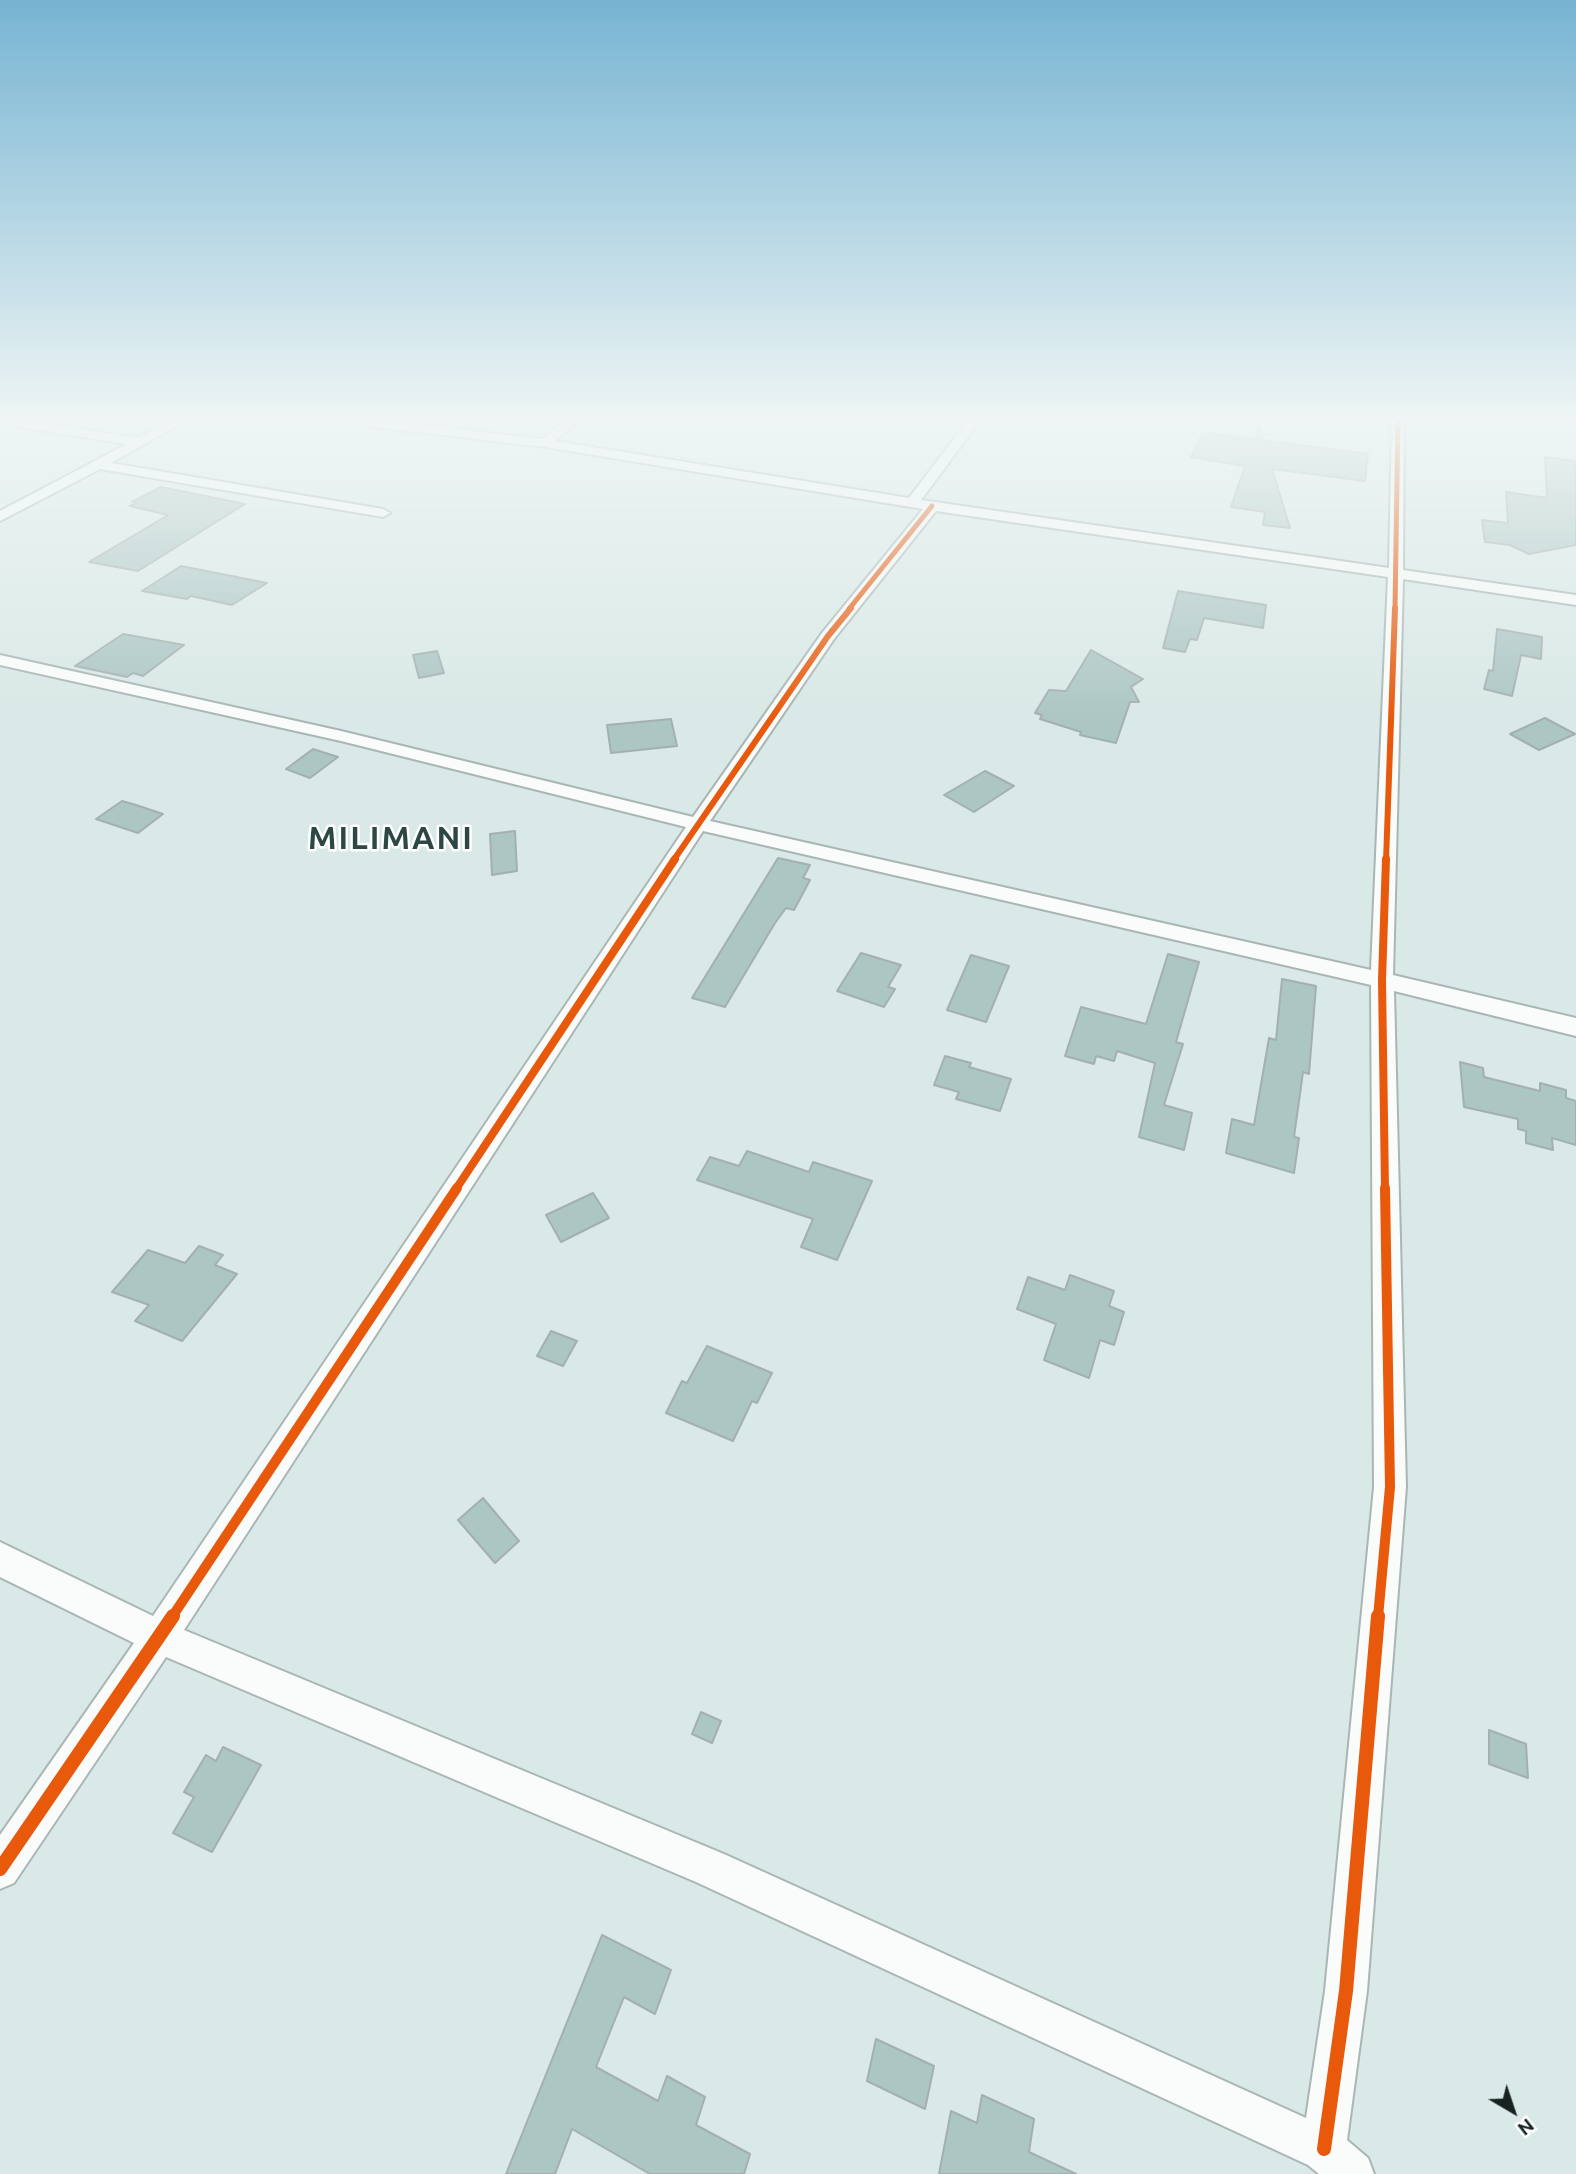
<!DOCTYPE html>
<html>
<head>
<meta charset="utf-8">
<style>
	body { margin:0 }
	#map { position:relative; width:1576px; height:2174px; overflow:hidden; background:#d9e9e7; font-family:Ubuntu,sans-serif }
	canvas { display:block }
	.north { position:absolute; left:1478px; top:2076px; width:70px; height:70px; -webkit-text-stroke:5px #fff; paint-order:stroke; rotate:141deg; font-size:19px; font-weight:700; line-height:28px; text-align:center; color:#172221 }
	.north::after { content:''; display:block; margin:auto; width:24px; height:32px; background:#172221; clip-path:polygon(50% 0,100% 100%,50% 72%,0 100%) }
</style>
</head>
<body>
<div id="map">
<canvas width="1576" height="2174"></canvas>
<div class="north">N</div>
</div>
<script>
const c = document.querySelector('canvas').getContext('2d');
c.lineJoin = 'round';
function fillPath(path, color) { c.fillStyle = color; c.fill(path, 'evenodd'); }
const toPath = rows => new Path2D(rows.map(r => 'M' + r).join(''));
function stroke(path, color, width, dash) { c.strokeStyle = color; c.lineWidth = width; c.lineCap = dash ? 'butt' : 'round'; c.setLineDash(dash || []); c.stroke(path); }
function drawText(font, color, halo, rows, align = 'center') {
  c.font = font + ' Ubuntu,sans-serif'; c.lineWidth = 5; c.setLineDash([]); c.textBaseline = 'middle'; c.strokeStyle = halo; c.fillStyle = color; for (const [text, x, y, turn = 0] of rows) {
    c.save(); c.translate(x, y); c.rotate((+turn || 0) * Math.PI / 180); c.textAlign = isNaN(turn) ? turn : align; if (halo) c.strokeText(text, 0, 0); c.fillText(text, 0, 0); c.restore();
  }
}
const building = toPath([
	[1259,426,1263,440,1368,454,1365,481,1272,469,1290,528,1263,525,1265,512,1231,507,1245,466,1191,457,1203,432,1255,439,1259,426],
	[1545,457,1576,461,1576,545,1529,554,1510,545,1485,542,1482,520,1508,523,1506,492,1547,498,1545,457],
	[161,487,245,504,138,571,89,562,168,515,130,506,137,503,132,502,161,487],
	[181,566,267,583,232,605,191,596,187,599,142,591,181,566],
	[1178,591,1266,605,1263,628,1204,618,1197,640,1190,639,1185,652,1163,648,1178,591],
	[1497,629,1542,637,1541,659,1521,655,1512,696,1484,689,1489,670,1493,671,1497,629],
	[123,634,184,645,143,676,133,673,127,677,75,666,123,634],
	[1091,650,1143,679,1131,687,1139,702,1130,702,1116,743,1080,735,1081,732,1040,719,1042,715,1035,713,1049,690,1066,691,1091,650],
	[437,651,444,673,419,678,413,655,437,651],
	[1545,718,1575,734,1539,750,1510,734,1545,718],
	[671,719,677,746,611,753,607,725,671,719],
	[313,749,338,757,310,778,286,769,313,749],
	[985,771,1014,786,974,812,944,795,985,771],
	[122,801,136,805,163,814,138,833,96,819,122,801],
	[515,831,517,871,492,875,490,834,515,831],
	[778,858,810,865,803,878,810,880,794,910,786,908,775,923,725,1007,692,998,778,858],
	[861,953,901,965,888,987,895,989,884,1007,837,991,861,953],
	[1168,954,1199,962,1176,1042,1183,1044,1164,1105,1192,1113,1184,1150,1139,1137,1155,1063,1117,1051,1114,1061,1096,1056,1094,1064,1065,1056,1081,1007,1146,1024,1168,954],
	[971,955,1009,966,986,1022,947,1010,971,955],
	[1282,979,1316,986,1309,1074,1303,1072,1294,1137,1299,1138,1294,1173,1226,1153,1232,1119,1254,1125,1269,1038,1276,1040,1282,979],
	[945,1056,971,1063,969,1067,1011,1079,1000,1111,956,1099,959,1092,934,1085,945,1056],
	[1460,1062,1483,1068,1484,1077,1540,1091,1540,1083,1566,1090,1566,1098,1576,1101,1576,1145,1552,1138,1553,1150,1526,1143,1526,1131,1518,1129,1518,1119,1464,1107,1460,1062],
	[747,1151,809,1172,813,1162,872,1181,837,1260,801,1247,813,1219,697,1180,710,1157,739,1166,747,1151],
	[593,1193,609,1218,561,1242,546,1215,593,1193],
	[199,1246,223,1255,215,1265,237,1274,182,1341,135,1321,149,1305,112,1292,148,1250,185,1263,199,1246],
	[1070,1275,1114,1291,1109,1306,1124,1312,1114,1345,1100,1340,1089,1378,1044,1360,1056,1324,1017,1309,1028,1277,1065,1290,1070,1275],
	[551,1331,577,1341,563,1366,537,1356,551,1331],
	[707,1346,772,1373,757,1403,752,1401,733,1441,666,1413,682,1381,687,1383,707,1346],
	[483,1498,519,1541,495,1563,458,1520,483,1498],
	[701,1712,721,1721,712,1743,692,1734,701,1712],
	[1489,1730,1526,1744,1528,1778,1489,1764,1489,1730],
	[223,1747,261,1765,212,1852,173,1833,194,1797,184,1792,206,1755,216,1761,223,1747],
	[602,1935,671,1970,655,2014,624,1997,596,2067,658,2101,667,2076,705,2097,696,2125,750,2154,744,2174,650,2174,572,2129,555,2174,506,2174,602,1935],
	[876,2039,934,2066,925,2109,867,2081,876,2039],
	[982,2095,1034,2119,1029,2152,1076,2174,939,2174,951,2111,977,2123,982,2095]
]);
const street = toPath([
	[181,415,196,415,111,463,383,509,390,513,383,517,100,469,0,521,0,511,127,444,0,424,0,416,137,438,181,415],
	[300,415,339,415,542,439,572,415,586,415,555,441,909,498,972,415,984,415,921,500,1389,568,1392,415,1404,415,1403,570,1576,595,1576,605,1403,579,1393,975,1576,1018,1576,1036,1394,991,1406,1487,1367,1991,1347,2140,1368,2158,1374,2174,1319,2174,1308,2165,696,1882,166,1657,14,1883,0,1889,0,1835,134,1643,0,1577,0,1542,153,1616,686,827,341,741,0,665,0,655,341,731,693,817,822,633,923,509,545,447,306,419,300,415],
	[936,511,1388,577,1371,970,710,821,834,639,936,511],
	[703,831,1371,985,1374,1487,1325,1991,1306,2118,724,1854,184,1630,703,831]
]);
const cyclewayFar4 = toPath([
	[849,609,932,506],
	[1395,609,1398,415]
]);
const cyclewayFar3 = toPath([
	[673,861,828,636,851,608],
	[1386,861,1395,608]
]);
const cyclewayFar2 = toPath([
	[456,1189,675,859],
	[1385,1189,1382,980,1386,859]
]);
const cyclewayFar1 = toPath([
	[172,1617,457,1188],
	[1378,1617,1390,1487,1385,1188]
]);
const cycleway = toPath([
	[0,1869,173,1616],
	[1324,2149,1346,1991,1378,1616]
]);
const districtNames = [
	["MILIMANI",391,838]
];
fillPath(building, '#acc6c4');
stroke(building, '#a4b0af', 2);
stroke(street, '#a9b6b4', 4);
fillPath(street, '#f9fcfb');
stroke(cyclewayFar4, '#e8590c', 5);
stroke(cyclewayFar3, '#e8590c', 6);
stroke(cyclewayFar2, '#e8590c', 8);
stroke(cyclewayFar1, '#e8590c', 10);
stroke(cycleway, '#e8590c', 14);
const sky = c.createLinearGradient(0, 0, 0, 720);
sky.addColorStop(0, '#76b4d2');
sky.addColorStop(0.58, '#eef5f4');
sky.addColorStop(1, '#eef5f400');
c.fillStyle = sky;
c.fillRect(0, 0, 1576, 720);
c.letterSpacing = '2px';
drawText('bold 32px', '#2d4745', '#fff', districtNames);
c.letterSpacing = '0px';
</script>
</body>
</html>
